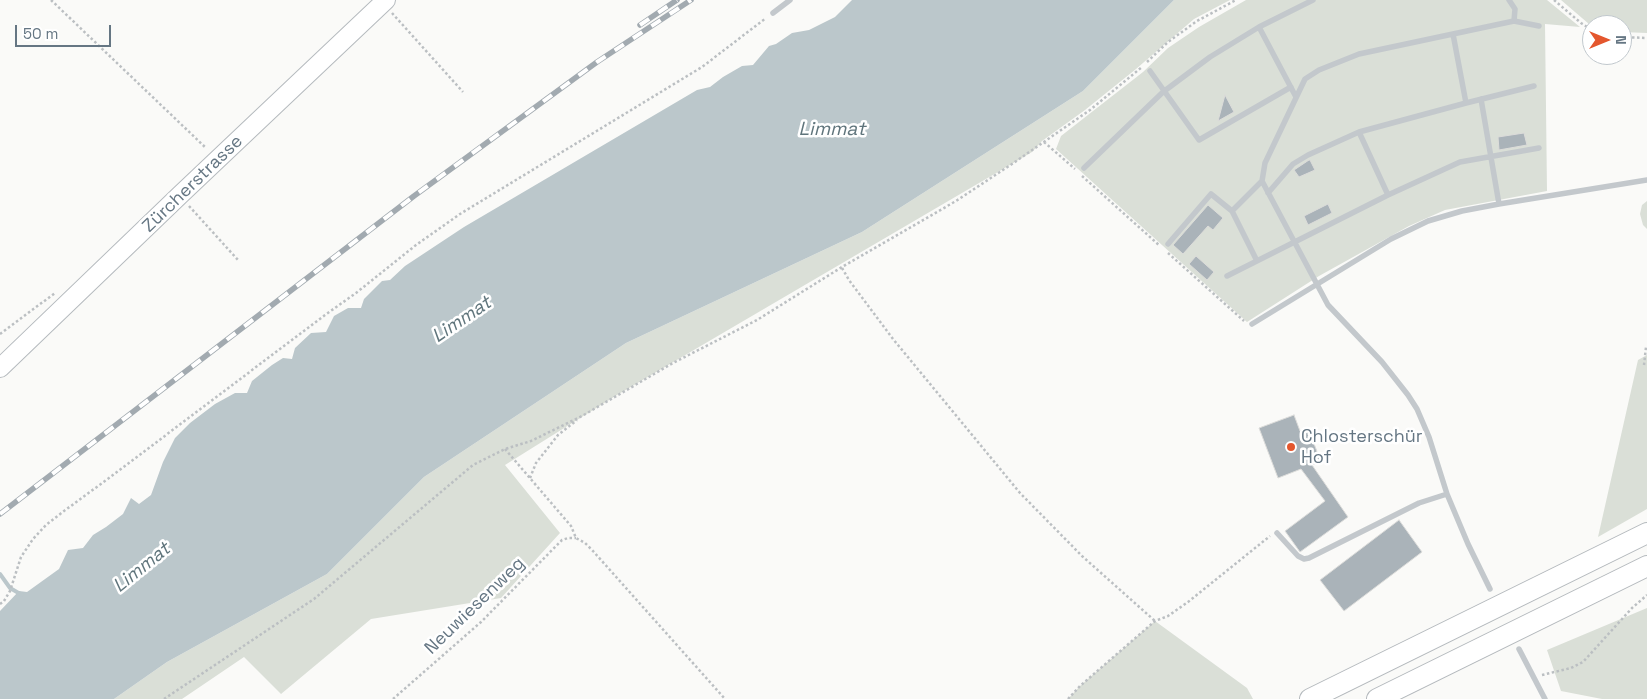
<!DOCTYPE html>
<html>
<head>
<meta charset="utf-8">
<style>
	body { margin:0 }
	#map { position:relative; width:1647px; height:699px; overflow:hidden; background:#fafaf8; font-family:"Space Grotesk",sans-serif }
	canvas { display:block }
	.north { position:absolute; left:1582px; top:15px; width:50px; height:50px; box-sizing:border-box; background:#fff; border:1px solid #c1c8cd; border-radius:50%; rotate:90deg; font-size:14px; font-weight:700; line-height:20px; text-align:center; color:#657683 }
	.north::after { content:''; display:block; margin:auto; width:18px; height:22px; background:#e4572e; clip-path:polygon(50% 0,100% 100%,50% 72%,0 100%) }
	.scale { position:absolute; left:15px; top:25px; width:96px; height:22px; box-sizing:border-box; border:2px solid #657683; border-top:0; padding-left:6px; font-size:15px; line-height:18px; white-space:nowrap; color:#657683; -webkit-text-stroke:4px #fff; paint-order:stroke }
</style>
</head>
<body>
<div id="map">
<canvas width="1647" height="699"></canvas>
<div class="north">N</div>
<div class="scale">50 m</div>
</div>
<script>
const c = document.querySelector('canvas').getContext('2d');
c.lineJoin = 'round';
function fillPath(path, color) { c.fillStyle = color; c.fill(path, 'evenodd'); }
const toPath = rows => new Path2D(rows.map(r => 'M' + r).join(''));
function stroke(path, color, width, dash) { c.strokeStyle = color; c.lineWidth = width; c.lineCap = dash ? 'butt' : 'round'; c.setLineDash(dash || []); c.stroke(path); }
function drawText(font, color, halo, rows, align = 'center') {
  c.font = font + ' "Space Grotesk",sans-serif'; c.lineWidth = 5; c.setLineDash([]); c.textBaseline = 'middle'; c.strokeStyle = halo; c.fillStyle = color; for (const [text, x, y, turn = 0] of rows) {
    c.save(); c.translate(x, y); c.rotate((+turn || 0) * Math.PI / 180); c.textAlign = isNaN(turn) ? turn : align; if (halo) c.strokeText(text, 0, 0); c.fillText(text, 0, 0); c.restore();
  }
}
const green = toPath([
	[1174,0,1230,0,1194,19,1136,69,1085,110,1042,141,1032,152,617,395,505,465,560,533,501,598,371,619,281,694,244,657,182,699,114,699,167,662,327,574,424,477,626,343,862,232,1083,91],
	[1246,0,1547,0,1580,27,1545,24,1547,191,1445,210,1409,226,1319,276,1247,322,1056,149,1061,136,1143,72,1168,48,1199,27],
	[1561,0,1647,0,1647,33,1622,32,1622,25,1589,24],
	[1647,201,1647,229,1643,225,1640,214,1642,205],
	[1647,355,1647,509,1598,537,1638,360],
	[1647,608,1647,699,1602,699,1561,691,1547,650],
	[1155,621,1247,688,1253,699,1068,699,1080,686]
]);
const water = toPath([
	[852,0,1174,0,1083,91,862,232,626,343,424,477,327,574,167,662,114,699,0,699,0,611,19,591,27,592,59,569,68,550,83,548,93,535,106,527,123,514,131,498,139,504,151,495,163,462,175,438,190,423,215,404,235,393,247,393,252,381,272,365,283,358,292,359,295,348,311,333,326,332,334,316,348,308,361,308,364,299,382,281,390,280,405,266,464,227,697,90,710,87,723,77,742,66,753,65,769,46,776,44,792,33,809,30,835,17]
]);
const stream = toPath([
	[0,574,10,588,22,595]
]);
const building = toPath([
	[1225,95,1234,112,1218,121,1225,95],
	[1524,133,1527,145,1499,150,1498,137,1524,133],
	[1309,160,1310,160,1315,170,1299,177,1294,170,1309,160],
	[1328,204,1332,213,1308,225,1304,216,1328,204],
	[1208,205,1223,218,1213,230,1208,226,1183,254,1173,245,1208,205],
	[1196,256,1214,272,1207,280,1189,264,1196,256],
	[1294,415,1300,431,1308,428,1321,462,1312,465,1348,517,1300,552,1285,531,1325,501,1301,469,1278,478,1259,428,1294,415],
	[1399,520,1422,552,1344,611,1320,580,1399,520]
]);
const path = toPath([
	[51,0,206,148],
	[1554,0,1581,23,1592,30],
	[392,13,463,92],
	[1622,37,1647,38],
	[1147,62,1168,42,1197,21,1236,0],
	[1044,142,1075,169],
	[1082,176,1160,246],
	[189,206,238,260],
	[1168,253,1244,321],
	[842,268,849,280,893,339,1020,493,1082,556,1155,621],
	[0,334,55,293],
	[1644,365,1646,347,1647,346],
	[505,449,571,526,576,538,585,543,593,551,725,699],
	[530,478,536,463,558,435,577,420],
	[0,604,4,601,10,591,21,557,33,539,46,525,64,511,109,478,325,315,356,293,416,245,460,214,702,67,766,18],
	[1542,675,1571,668,1583,662,1632,608,1647,595],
	[164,699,314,599,473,465,505,449,531,441,582,416,673,363,757,320,842,267,956,201,1012,164,1090,110,1142,67],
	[393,699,481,622,562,540,568,538,576,538],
	[1068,699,1080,686,1155,621,1168,616,1188,602,1270,536]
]);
const lane = toPath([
	[773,13,790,0],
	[1514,21,1539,26],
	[1259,27,1313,0],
	[1453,34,1466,103],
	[1150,71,1199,140,1291,87],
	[1481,99,1499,204],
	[1359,132,1388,195],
	[1084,168,1163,92,1210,57,1259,27,1296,97],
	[1268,193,1293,164,1308,155,1359,132,1466,103,1534,86],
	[1232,211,1257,261],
	[1168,244,1211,194,1232,211,1262,181],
	[1227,276,1388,195,1460,162,1539,148],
	[1252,324,1391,239,1428,221,1462,211,1499,204,1647,180],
	[1277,533,1298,556,1304,559,1309,558,1419,503,1447,494],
	[1490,589,1468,544,1447,494,1429,437,1417,409,1408,395,1382,362,1328,305,1262,181,1265,163,1305,79,1319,70,1359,54,1514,21,1515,9,1509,0],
	[1519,649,1545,699]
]);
const primary = toPath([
	[0,368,180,195,386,0]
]);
const highway = toPath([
	[1310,699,1647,533],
	[1377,699,1647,566]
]);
const rail = toPath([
	[640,25,677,0],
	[0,514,414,196,597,62,691,0]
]);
const markers = [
	[1291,447,5,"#e4572e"]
];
const streetNames = [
	["Zürcherstrasse",193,184,-44],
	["Neuwiesenweg",475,606,-44]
];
const poiNames = [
	["Chlosterschür",1301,437],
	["Hof",1301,458]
];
const waterNames = [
	["Limmat",832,130],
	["Limmat",462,320,-34],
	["Limmat",142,568,-39]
];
fillPath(green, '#dadfd7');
fillPath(water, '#bbc7cb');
stroke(stream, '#bbc7cb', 4);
fillPath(building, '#aab3b9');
stroke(building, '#dcdcda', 1);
stroke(primary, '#b5babe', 20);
stroke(highway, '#b4b9bd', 22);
stroke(path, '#bbbfc2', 2.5, [2.5, 2.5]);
stroke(lane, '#c3c8cc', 5.5);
stroke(primary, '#fff', 18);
stroke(highway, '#fff', 20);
stroke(rail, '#a2aab0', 5.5);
stroke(rail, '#fff', 4, [11]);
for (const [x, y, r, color] of markers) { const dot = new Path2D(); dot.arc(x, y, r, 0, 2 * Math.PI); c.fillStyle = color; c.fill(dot); stroke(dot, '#fff', 2); }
drawText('18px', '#657683', '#fff', streetNames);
drawText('18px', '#657683', '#fff', poiNames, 'left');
drawText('italic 19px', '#60757c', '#fff', waterNames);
</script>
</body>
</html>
